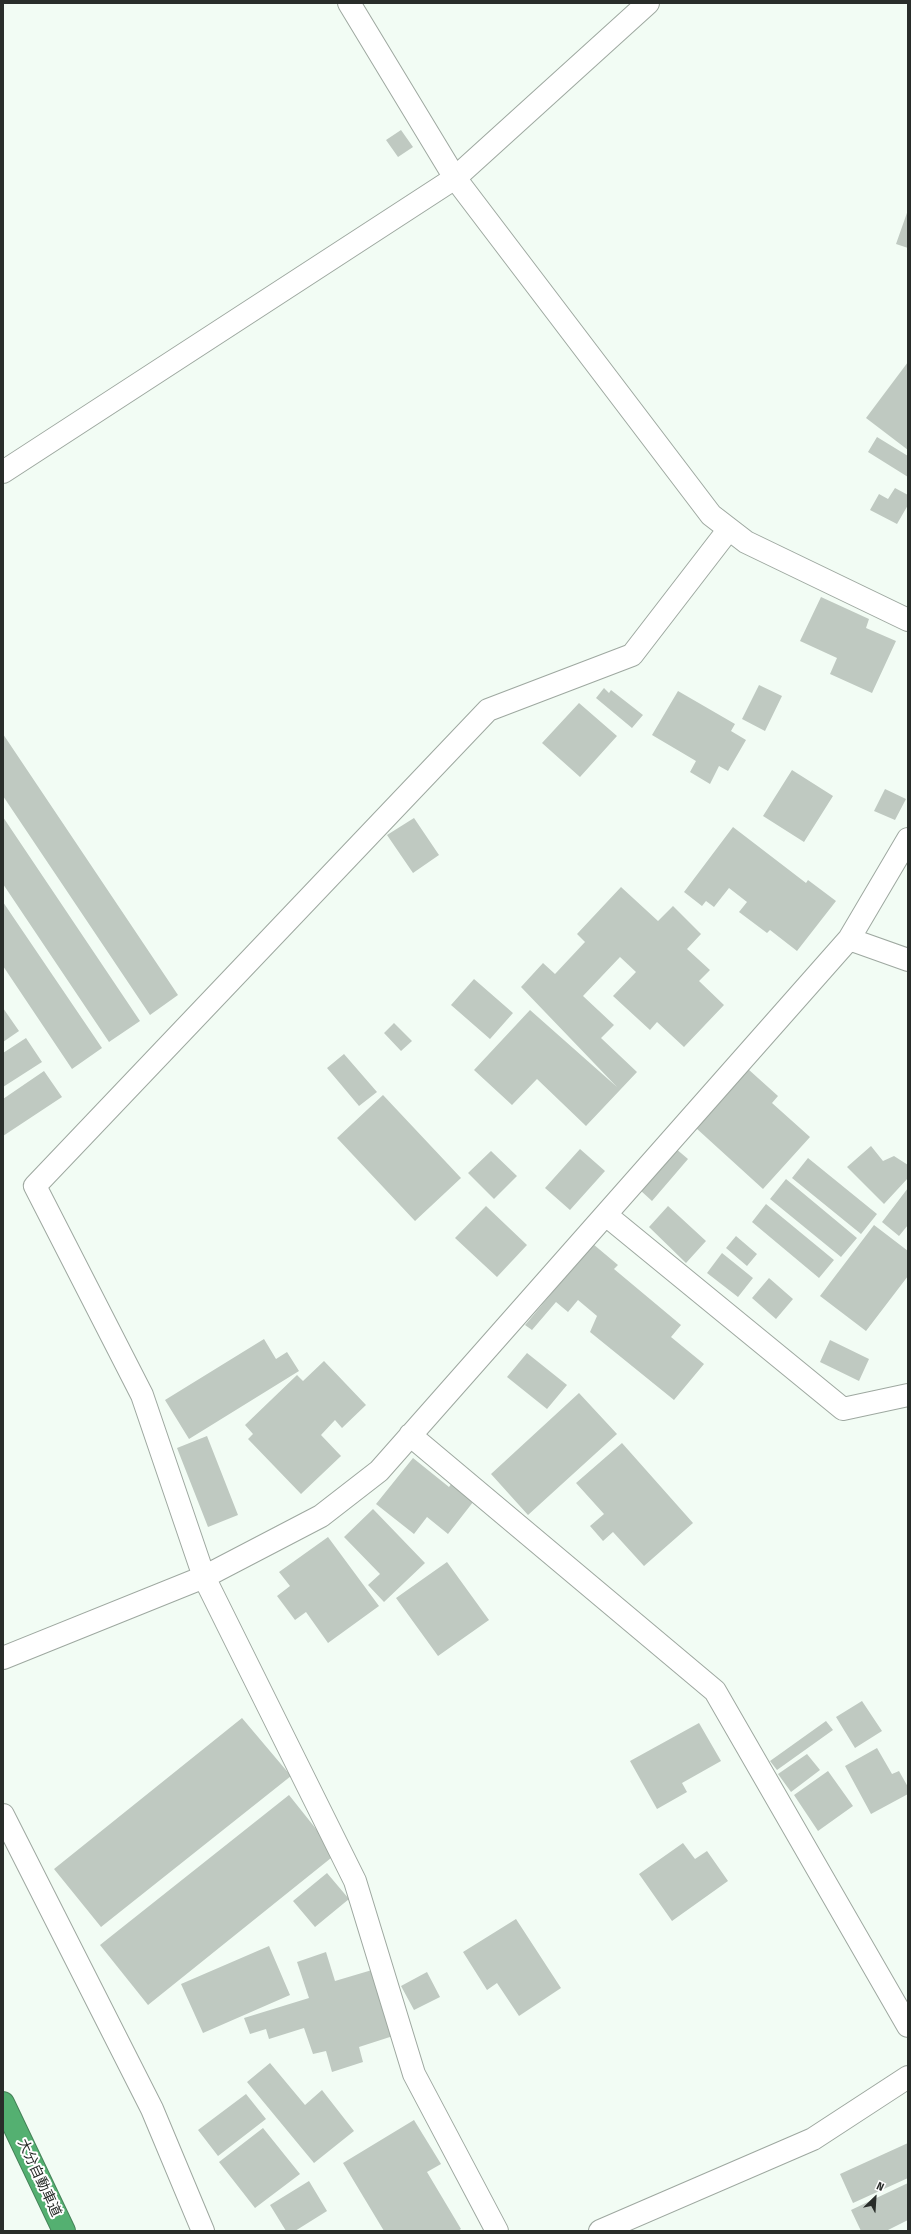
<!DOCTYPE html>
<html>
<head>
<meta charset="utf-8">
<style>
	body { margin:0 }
	#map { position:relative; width:911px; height:2234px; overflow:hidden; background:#f2fcf4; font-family:"Fira Sans Condensed",sans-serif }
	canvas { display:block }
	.frame { position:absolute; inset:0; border:4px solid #292d2a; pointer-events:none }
	.north { position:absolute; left:855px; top:2178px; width:40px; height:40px; -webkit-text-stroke:3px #fff; paint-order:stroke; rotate:25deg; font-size:11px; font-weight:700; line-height:16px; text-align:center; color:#292d2a }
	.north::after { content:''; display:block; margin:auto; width:14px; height:18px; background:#292d2a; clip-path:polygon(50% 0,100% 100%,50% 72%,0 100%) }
</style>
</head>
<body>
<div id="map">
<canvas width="911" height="2234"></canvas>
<div class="frame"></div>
<div class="north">N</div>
</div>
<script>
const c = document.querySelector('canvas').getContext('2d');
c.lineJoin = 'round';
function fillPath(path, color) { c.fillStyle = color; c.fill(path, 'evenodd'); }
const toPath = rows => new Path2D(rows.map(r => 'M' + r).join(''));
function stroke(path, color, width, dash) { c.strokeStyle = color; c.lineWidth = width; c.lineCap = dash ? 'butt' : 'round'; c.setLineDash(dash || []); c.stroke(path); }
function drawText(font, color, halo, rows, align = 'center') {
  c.font = font + ' "Fira Sans Condensed","Noto Sans JP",sans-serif'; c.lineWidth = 4; c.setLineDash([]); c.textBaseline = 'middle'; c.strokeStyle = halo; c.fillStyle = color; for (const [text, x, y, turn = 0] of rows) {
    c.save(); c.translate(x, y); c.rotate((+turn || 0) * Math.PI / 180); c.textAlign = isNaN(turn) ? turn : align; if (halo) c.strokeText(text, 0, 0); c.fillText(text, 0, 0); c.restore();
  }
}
const building = toPath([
	[401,130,413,147,398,157,386,140],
	[908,210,908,248,896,244],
	[908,362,908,450,866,418],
	[877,437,908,456,908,477,868,452],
	[895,488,908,495,908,505,897,524,870,510,879,494,888,499],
	[821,597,869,619,866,628,896,641,872,693,830,674,837,658,800,641],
	[759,685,782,696,765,731,742,719],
	[604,688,609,693,611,690,643,715,632,728,596,698],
	[678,691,735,724,731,731,746,740,728,771,719,766,710,784,690,772,696,761,652,735],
	[579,703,617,736,580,777,542,743],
	[3,734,178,995,150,1015,3,796],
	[792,770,833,796,804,842,763,816],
	[885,789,906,799,895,820,874,811],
	[3,817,140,1021,109,1042,3,884],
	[414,818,439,855,413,873,387,835],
	[733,827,806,883,808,880,836,901,797,951,770,930,767,933,739,912,747,902,729,888,714,907,706,901,702,906,684,892],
	[621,887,658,921,673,906,701,934,687,949,710,970,699,981,724,1005,684,1047,657,1022,650,1030,613,996,636,972,620,957,583,996,614,1025,601,1038,637,1072,586,1126,537,1079,512,1105,474,1070,530,1010,617,1087,521,987,543,963,555,974,585,942,577,934],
	[3,902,102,1048,72,1069,3,966],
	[474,979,513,1013,490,1039,451,1005],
	[3,1008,19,1031,3,1042],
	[394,1023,412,1041,401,1051,384,1033],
	[26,1038,42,1062,3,1087,3,1053],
	[344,1054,377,1092,359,1106,327,1068],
	[748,1069,778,1096,772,1103,810,1137,763,1189,696,1128],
	[44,1071,62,1097,3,1136,3,1099],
	[383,1095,461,1178,415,1221,337,1138],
	[871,1146,883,1161,894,1156,908,1165,908,1178,884,1204,847,1167],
	[675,1148,688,1159,652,1201,640,1190],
	[580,1149,605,1171,570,1210,545,1188],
	[491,1151,517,1176,494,1199,468,1173],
	[808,1158,877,1214,861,1234,792,1178],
	[786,1179,857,1238,841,1257,770,1199],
	[908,1188,908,1225,899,1236,882,1222],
	[766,1204,834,1260,819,1278,752,1222],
	[486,1206,527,1245,497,1277,455,1238],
	[668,1206,706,1241,686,1263,649,1227],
	[874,1225,908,1251,908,1276,866,1331,820,1296],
	[736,1236,757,1254,747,1266,726,1248],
	[593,1244,618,1265,614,1269,681,1325,671,1337,704,1364,674,1400,590,1332,597,1316,578,1300,568,1312,556,1302,532,1330,525,1325],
	[722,1253,753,1278,738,1297,707,1273],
	[769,1278,793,1299,776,1319,752,1298],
	[264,1339,276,1359,287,1352,299,1371,189,1439,165,1400],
	[830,1340,869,1359,859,1381,820,1362],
	[527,1353,567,1385,547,1409,507,1377],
	[324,1361,366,1405,342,1428,335,1420,321,1435,341,1456,301,1494,248,1439,253,1434,245,1425,297,1375,303,1381],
	[579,1393,617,1434,528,1515,491,1474],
	[207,1436,238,1515,208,1527,177,1448],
	[622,1443,693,1523,644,1566,613,1532,603,1541,590,1526,604,1514,576,1483],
	[413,1458,449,1487,454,1480,477,1497,448,1534,427,1517,414,1534,376,1504],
	[373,1509,425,1563,384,1602,368,1585,380,1574,344,1537],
	[328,1537,379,1606,328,1643,306,1612,295,1620,277,1596,290,1586,279,1572],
	[447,1562,489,1620,438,1656,396,1598],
	[862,1701,882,1731,855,1748,836,1717],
	[242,1718,291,1776,101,1927,54,1869],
	[826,1721,833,1730,777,1770,770,1761],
	[699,1723,721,1761,682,1783,687,1792,657,1809,630,1761],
	[877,1748,892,1774,899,1771,908,1787,908,1794,871,1814,845,1766],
	[807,1754,820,1770,791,1792,778,1774],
	[828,1771,853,1806,818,1831,794,1795],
	[289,1795,336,1854,148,2005,100,1945],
	[683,1843,695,1859,707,1851,728,1881,672,1921,639,1874],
	[327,1873,349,1899,315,1927,293,1901],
	[516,1919,561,1988,519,2016,497,1983,487,1990,463,1952],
	[269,1946,290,1995,203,2033,181,1984],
	[326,1952,335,1981,372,1970,393,2036,359,2047,363,2062,332,2072,326,2051,313,2054,304,2028,269,2039,266,2029,250,2034,244,2018,309,1998,297,1962],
	[427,1972,440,1997,414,2010,401,1986],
	[270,2063,305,2105,322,2090,354,2131,314,2163,247,2082],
	[246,2094,266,2119,218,2156,198,2130],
	[414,2120,441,2164,427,2172,461,2229,458,2231,384,2231,343,2163],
	[263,2128,300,2174,255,2208,219,2162],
	[908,2143,908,2178,853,2203,840,2174],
	[309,2181,327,2211,295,2231,286,2231,270,2205],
	[908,2183,908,2220,886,2231,861,2231,851,2210]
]);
const street = toPath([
	[349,3,455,178,711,515,746,542,908,620],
	[849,939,908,960],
	[606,1215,843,1409,908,1395],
	[410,1435,715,1691,908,2026],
	[3,1658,204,1577,321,1516,379,1471,849,939,908,839],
	[3,1815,152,2109,203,2231],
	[497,2231,414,2074,355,1881,204,1577,142,1395,35,1186,488,710,632,655,729,529],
	[600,2231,813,2139,908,2077]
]);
const secondary = toPath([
	[3,472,455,178,648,3]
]);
const highway = toPath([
	[3,2103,64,2231]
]);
const streetNames = [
	["大分自動車道",39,2178,65]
];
fillPath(building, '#bfc9c1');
stroke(street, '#9ea8a0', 24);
stroke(secondary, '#9ea8a0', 24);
stroke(highway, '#458258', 24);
stroke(street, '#fff', 22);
stroke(secondary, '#fff', 22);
stroke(highway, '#54b071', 22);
drawText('14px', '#292d2a', '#fff', streetNames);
</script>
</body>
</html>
